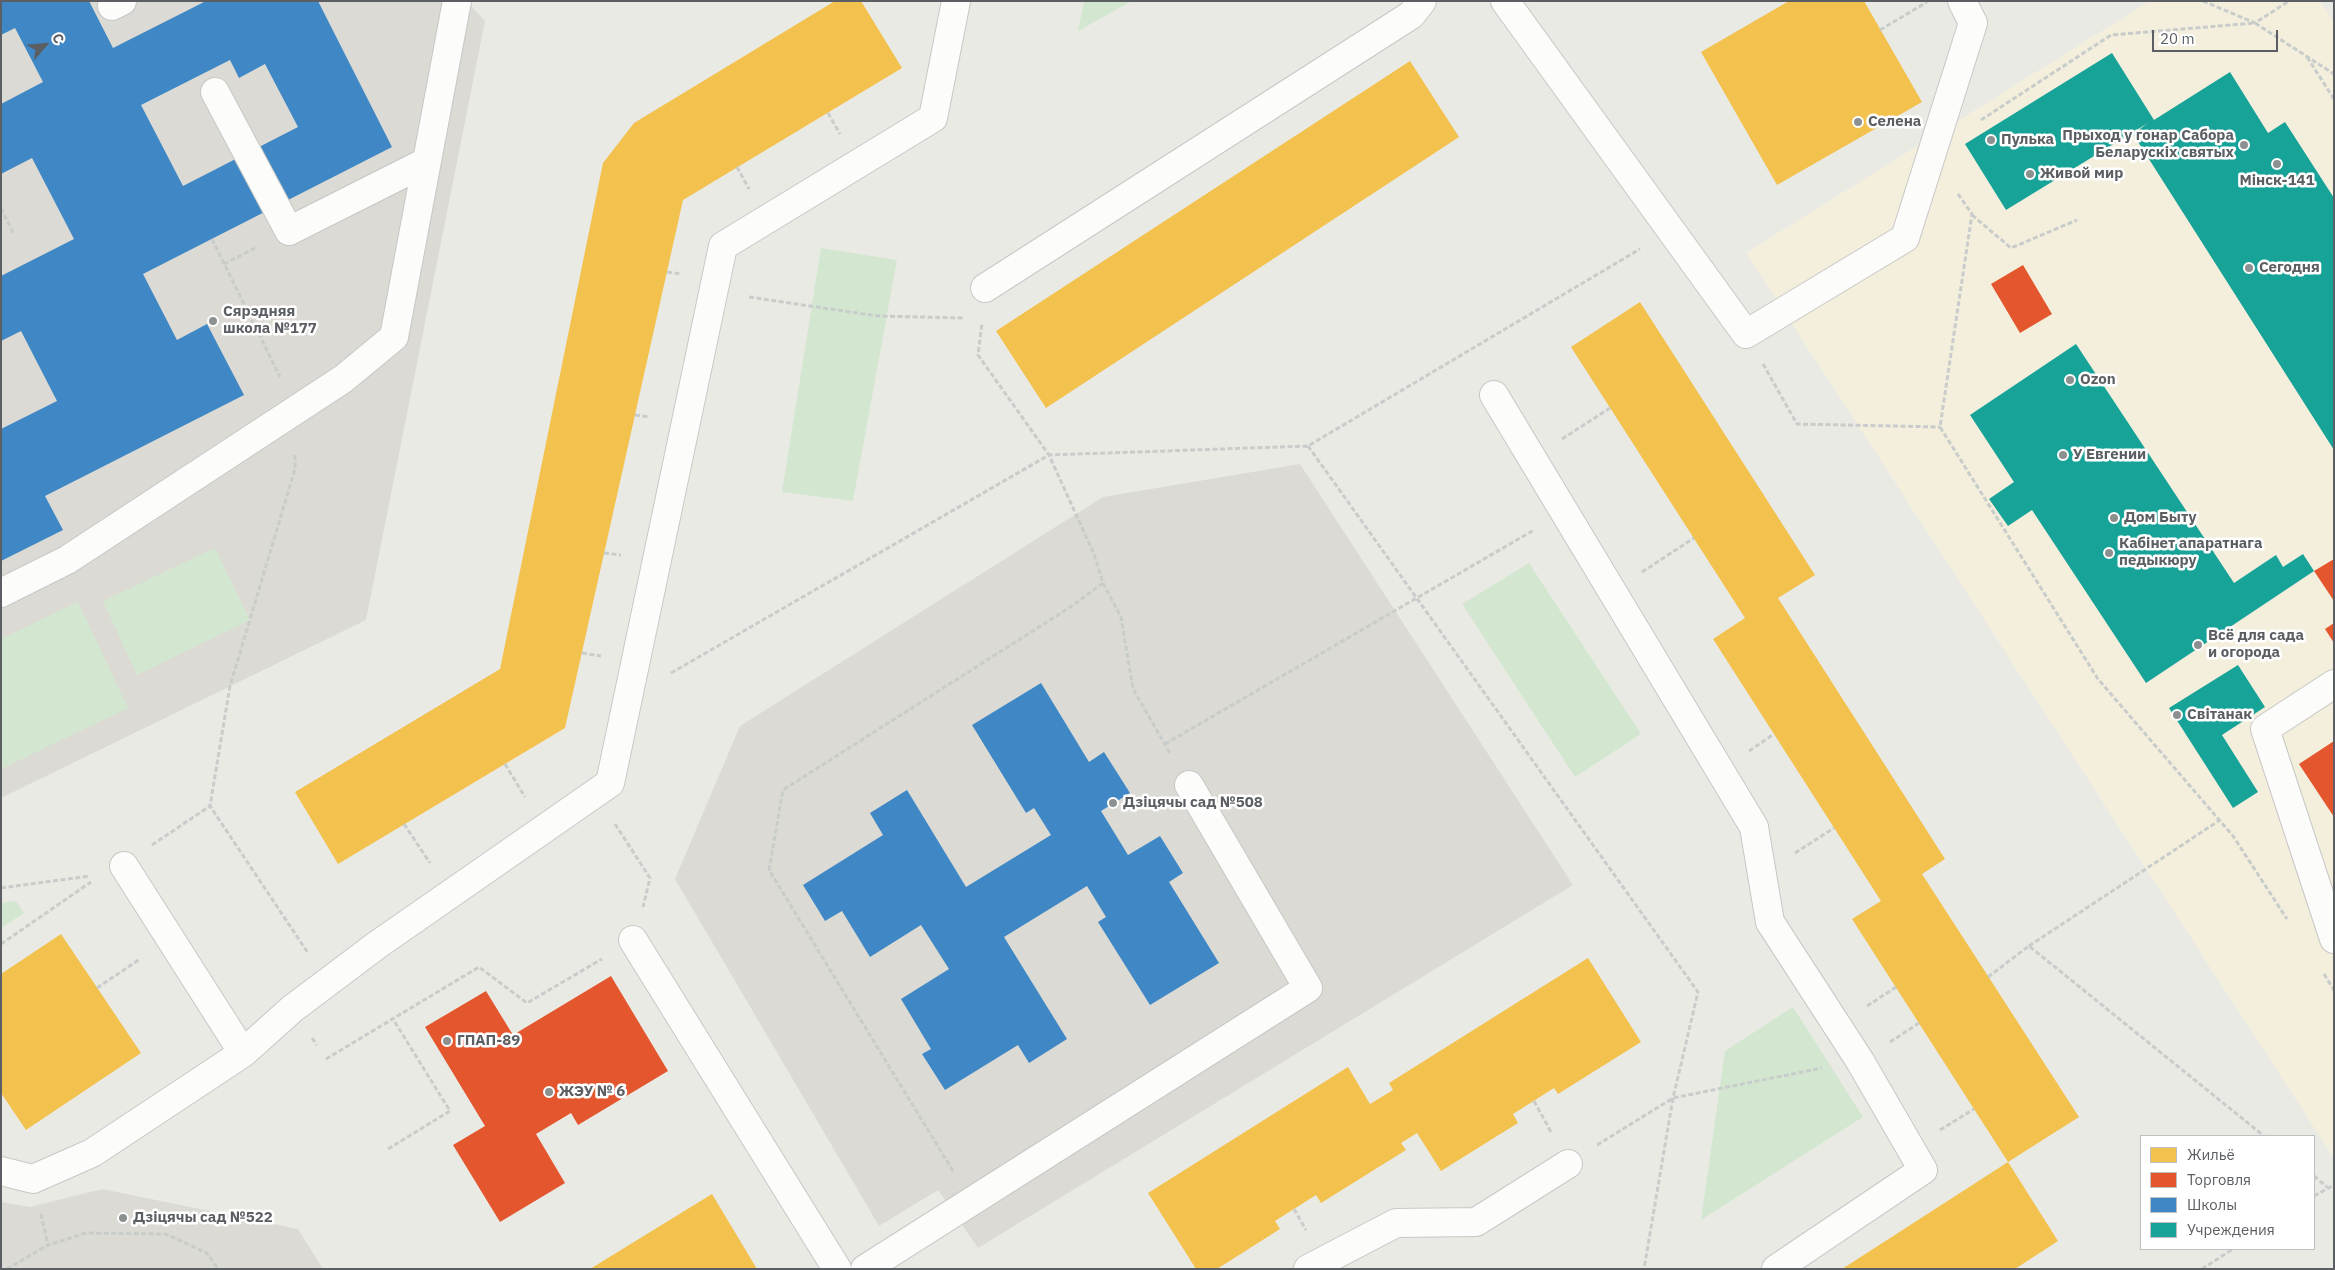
<!DOCTYPE html>
<html>
<head>
<meta charset="utf-8">
<style>
	body { margin:0 }
	#map { position:relative; width:2335px; height:1270px; overflow:hidden; background:#eaeae5; font-family:"IBM Plex Sans",sans-serif }
	canvas { display:block }
	.frame { position:absolute; inset:0; border:2px solid #5b5f63; pointer-events:none }
	.legend { position:absolute; left:2140px; top:1135px; width:175px; height:115px; box-sizing:border-box; background:#fff; border:1px solid #bdbfc1; margin:0; padding:6px 9px; list-style:none; font-size:15px; color:#5b5f63 }
	.legend li { display:flex; align-items:center; gap:10px; height:25px }
	.legend b { width:25px; border:1px solid #bdbfc1 }
	.north { position:absolute; left:20px; top:20px; width:50px; height:50px; -webkit-text-stroke:4px #fff; paint-order:stroke; rotate:63deg; font-size:14px; font-weight:700; line-height:20px; text-align:center; color:#5b5f63 }
	.north::after { content:''; display:block; margin:auto; width:18px; height:22px; background:#5b5f63; clip-path:polygon(50% 0,100% 100%,50% 72%,0 100%) }
	.scale { position:absolute; left:2152px; top:30px; width:126px; height:22px; box-sizing:border-box; border:2px solid #5b5f63; border-top:0; padding-left:6px; font-size:15px; line-height:18px; white-space:nowrap; color:#5b5f63; -webkit-text-stroke:4px #fff; paint-order:stroke }
</style>
</head>
<body>
<div id="map">
<canvas width="2335" height="1270"></canvas>
<div class="frame"></div>
<ul class="legend">
<li><b style="height:14px;background:#f2c14e"></b>Жильё</li>
<li><b style="height:14px;background:#e4572e"></b>Торговля</li>
<li><b style="height:14px;background:#3f88c5"></b>Школы</li>
<li><b style="height:14px;background:#17a398"></b>Учреждения</li>
</ul>
<div class="north">С</div>
<div class="scale">20 m</div>
</div>
<script>
const c = document.querySelector('canvas').getContext('2d');
c.lineJoin = 'round';
function fillPath(path, color) { c.fillStyle = color; c.fill(path, 'evenodd'); }
const toPath = rows => new Path2D(rows.map(r => 'M' + r).join(''));
function stroke(path, color, width, dash) { c.strokeStyle = color; c.lineWidth = width; c.lineCap = dash ? 'butt' : 'round'; c.setLineDash(dash || []); c.stroke(path); }
function drawText(font, color, halo, rows, align = 'center') {
  c.font = font + ' "IBM Plex Sans",sans-serif'; c.lineWidth = 5; c.setLineDash([]); c.textBaseline = 'middle'; c.strokeStyle = halo; c.fillStyle = color; for (const [text, x, y, turn = 0] of rows) {
    c.save(); c.translate(x, y); c.rotate((+turn || 0) * Math.PI / 180); c.textAlign = isNaN(turn) ? turn : align; if (halo) c.strokeText(text, 0, 0); c.fillText(text, 0, 0); c.restore();
  }
}
const commercial = toPath([
	[2150,1,2320,1,2334,22,2334,1158,1746,253]
]);
const education = toPath([
	[1,1,467,1,485,21,366,620,1,798],
	[1300,464,1573,885,978,1248,938,1190,879,1226,675,879,740,726,1103,497],
	[102,1189,298,1229,323,1269,1,1269,1,1202,30,1207]
]);
const green = toPath([
	[1084,1,1132,1,1078,31],
	[821,248,897,260,853,501,782,492],
	[215,548,250,620,137,675,103,601],
	[1529,563,1641,734,1575,777,1462,604],
	[78,602,128,708,1,769,1,639],
	[16,901,24,913,1,928,1,903],
	[1793,1007,1863,1117,1701,1220,1725,1051]
]);
const homes = toPath([
	[835,1,861,1,902,68,683,200,565,728,338,864,295,792,500,669,603,163,634,123],
	[1789,1,1864,1,1922,102,1777,185,1701,52],
	[1410,61,1459,137,1046,408,996,331],
	[1640,302,1815,575,1778,598,1945,859,1922,874,2079,1117,2008,1162,2058,1241,2015,1269,1842,1269,2008,1162,1852,919,1881,901,1713,639,1745,618,1571,347],
	[61,934,141,1053,26,1130,1,1093,1,974],
	[1588,958,1641,1042,1558,1094,1554,1088,1513,1114,1518,1123,1441,1171,1417,1133,1401,1143,1406,1150,1321,1203,1316,1195,1275,1221,1280,1229,1217,1269,1196,1269,1148,1193,1348,1067,1370,1104,1393,1090,1389,1083],
	[712,1194,757,1269,590,1269]
]);
const shops = toPath([
	[2023,265,2052,314,2020,333,1991,284],
	[2334,559,2334,601,2314,571],
	[2334,623,2334,643,2325,629],
	[2334,741,2334,817,2299,764],
	[611,976,668,1071,578,1125,571,1113,536,1134,565,1183,500,1222,453,1145,485,1126,425,1027,486,991,513,1035]
]);
const schools = toPath([
	[1,1,89,1,113,48,206,1,318,1,392,147,143,274,177,340,207,324,244,395,45,496,63,530,1,561,1,429,57,401,21,331,1,341,1,276,74,239,32,158,1,174,1,104,43,82,15,28,1,35],
	[230,60,239,78,265,64,298,127,183,186,141,105],
	[1041,683,1089,762,1104,752,1130,793,1101,811,1128,855,1160,836,1183,873,1169,882,1219,963,1150,1005,1098,922,1106,917,1087,886,1004,937,1067,1039,1029,1063,1018,1045,945,1090,922,1054,931,1049,901,999,949,969,921,925,870,957,842,911,825,921,803,885,883,835,870,813,907,790,966,887,1051,835,1034,808,1026,813,972,725]
]);
const public = toPath([
	[2112,53,2154,120,2230,72,2268,133,2285,122,2334,198,2334,450,2133,134,2148,123,2006,210,1965,144],
	[2076,344,2234,583,2276,555,2283,567,2303,554,2314,571,2146,683,2032,510,2008,526,1989,499,2014,482,1970,415],
	[2238,665,2265,707,2222,735,2258,792,2233,808,2169,708]
]);
const path = toPath([
	[2203,1,2255,23,2289,1],
	[1880,30,1927,2],
	[2307,57,2334,99],
	[828,113,840,134],
	[1981,120,2111,35,2255,23,2334,74],
	[737,167,749,189],
	[1958,194,1972,214,1940,427,2098,679,2233,836,2287,919],
	[1,208,13,233],
	[1972,215,2011,248,2077,220],
	[212,239,280,377],
	[224,264,257,247],
	[667,272,681,274],
	[749,297,878,316,964,318],
	[1763,364,1797,424,1940,427],
	[635,415,650,417],
	[1562,439,1610,408],
	[1308,446,1698,992,1673,1098,1644,1269],
	[295,455,295,469,230,686,210,806,308,953],
	[604,553,621,555],
	[1642,572,1694,538],
	[1103,583,1121,617,1133,689,1171,755],
	[582,653,601,656],
	[671,673,1049,455,1308,446,1640,249],
	[1165,744,1534,530],
	[1749,751,1774,734],
	[505,764,525,797],
	[404,824,430,863],
	[615,824,650,878,643,907],
	[152,845,210,806],
	[1795,853,1834,828],
	[1,888,90,876],
	[1,944,91,882],
	[2029,946,2220,820],
	[2324,974,2334,990],
	[1988,977,2029,946,2264,1136],
	[97,988,140,959],
	[1867,1006,1896,987],
	[312,1038,317,1045],
	[1890,1042,1919,1023],
	[326,1059,479,967,527,1003,602,959],
	[1534,1101,1551,1132],
	[1940,1130,1974,1109],
	[1597,1145,1673,1098,1822,1068],
	[388,1149,450,1111,393,1019],
	[953,1171,769,870,783,790,1072,606,1103,583,1094,554,1049,455,978,355,982,323],
	[2314,1176,2327,1187],
	[2314,1196,2334,1185],
	[1294,1209,1306,1230],
	[41,1214,48,1245],
	[7,1269,48,1245,86,1233,166,1234,207,1253,218,1269],
	[2202,1269,2233,1249]
]);
const minor = toPath([
	[1505,1,1746,334,1905,238,1973,23,1962,1],
	[112,6,122,1],
	[215,92,289,231,426,162],
	[985,288,1411,15,1422,1],
	[1494,395,1754,827,1770,922,1860,1061,1923,1170,1776,1269],
	[1,593,67,560,343,379,394,337,457,1],
	[2334,684,2265,729,2334,939],
	[633,940,837,1269],
	[243,1053,292,1009,377,945,610,783,723,246,933,118,956,1],
	[1,1171,33,1179,92,1153,243,1053,124,866],
	[865,1269,1308,988,1189,785],
	[1308,1269,1396,1223,1476,1222,1568,1164]
]);
const markers = [
	[1858,122,5,"#8d9090"],
	[1991,140,5,"#8d9090"],
	[2244,145,5,"#8d9090"],
	[2277,164,5,"#8d9090"],
	[2030,174,5,"#8d9090"],
	[2249,268,5,"#8d9090"],
	[213,321,5,"#8d9090"],
	[2070,380,5,"#8d9090"],
	[2063,455,5,"#8d9090"],
	[2114,518,5,"#8d9090"],
	[2109,553,5,"#8d9090"],
	[2198,645,5,"#8d9090"],
	[2177,715,5,"#8d9090"],
	[1113,803,5,"#8d9090"],
	[447,1041,5,"#8d9090"],
	[549,1092,5,"#8d9090"],
	[123,1218,5,"#8d9090"]
];
const poiNames = [
	["Селена",1868,122],
	["Прыход у гонар Сабора",2234,136,"right"],
	["Беларускіх святых",2234,153,"right"],
	["Пулька",2001,140],
	["Живой мир",2040,174],
	["Мінск-141",2277,181,"center"],
	["Сегодня",2259,268],
	["Сярэдняя",223,312],
	["школа №177",223,329],
	["Ozon",2080,380],
	["У Евгении",2073,455],
	["Дом Быту",2124,518],
	["Кабінет апаратнага",2119,544],
	["педыкюру",2119,561],
	["Всё для сада",2208,636],
	["и огорода",2208,653],
	["Свiтанак",2187,715],
	["Дзіцячы сад №508",1123,803],
	["ГПАП-89",457,1041],
	["ЖЭУ № 6",559,1092],
	["Дзіцячы сад №522",133,1218]
];
fillPath(commercial, '#f4efdd');
fillPath(education, '#dcdad4');
fillPath(green, '#d3e7d0');
fillPath(homes, '#f2c14e');
fillPath(shops, '#e4572e');
fillPath(schools, '#3f88c5');
fillPath(public, '#17a398');
stroke(minor, '#c7c7c6', 30);
stroke(path, '#c8ccca', 3, [5, 2.5]);
stroke(minor, '#fcfcfb', 28);
for (const [x, y, r, color] of markers) { const dot = new Path2D(); dot.arc(x, y, r, 0, 2 * Math.PI); c.fillStyle = color; c.fill(dot); stroke(dot, '#fff', 2); }
drawText('bold 15px', '#5b5f63', '#fff', poiNames, 'left');
</script>
</body>
</html>
